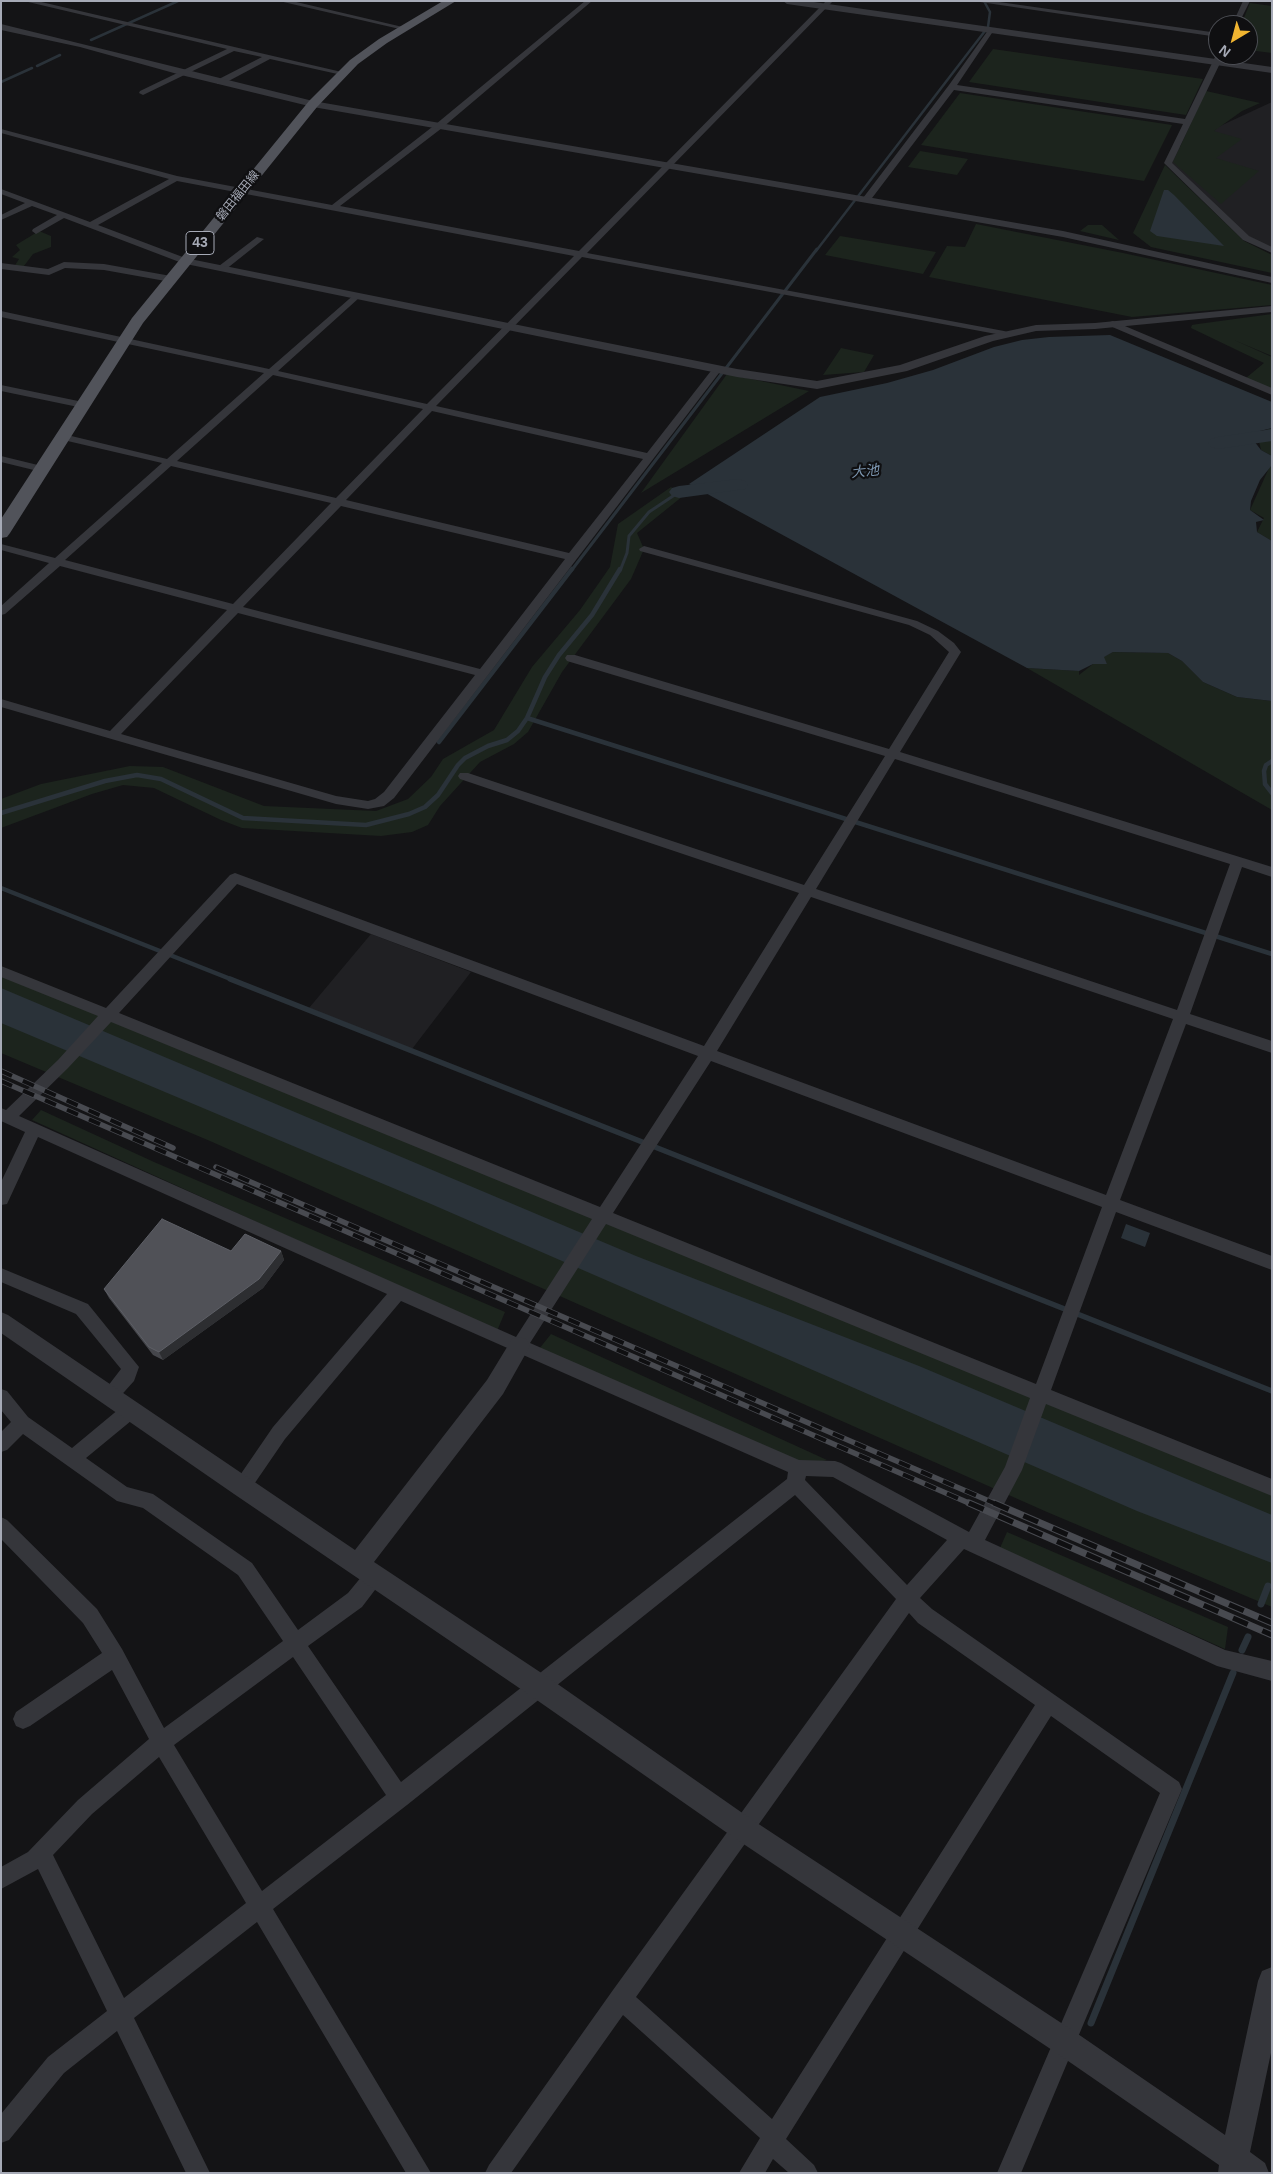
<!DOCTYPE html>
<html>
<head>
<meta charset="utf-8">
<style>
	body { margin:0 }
	#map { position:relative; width:1273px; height:2174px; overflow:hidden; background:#141416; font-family:Arial,sans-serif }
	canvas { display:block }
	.frame { position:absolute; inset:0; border:2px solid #a6aab6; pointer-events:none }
	.north { position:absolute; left:1208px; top:15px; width:50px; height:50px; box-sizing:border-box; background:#0f0f11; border:1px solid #4b4d53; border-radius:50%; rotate:217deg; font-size:14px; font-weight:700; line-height:20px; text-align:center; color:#a6aab6 }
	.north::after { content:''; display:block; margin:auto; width:18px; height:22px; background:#f1b531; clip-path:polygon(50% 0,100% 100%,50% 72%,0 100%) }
</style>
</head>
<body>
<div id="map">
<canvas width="1273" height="2174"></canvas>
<div class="frame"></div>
<div class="north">N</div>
</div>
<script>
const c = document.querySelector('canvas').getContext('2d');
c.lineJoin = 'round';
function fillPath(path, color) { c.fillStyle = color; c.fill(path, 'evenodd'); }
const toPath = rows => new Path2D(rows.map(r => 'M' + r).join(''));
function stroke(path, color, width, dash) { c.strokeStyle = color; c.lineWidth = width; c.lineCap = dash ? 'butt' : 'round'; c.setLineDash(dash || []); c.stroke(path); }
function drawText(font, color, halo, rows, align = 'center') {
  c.font = font + ' Arial,"Noto Sans JP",sans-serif'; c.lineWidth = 4.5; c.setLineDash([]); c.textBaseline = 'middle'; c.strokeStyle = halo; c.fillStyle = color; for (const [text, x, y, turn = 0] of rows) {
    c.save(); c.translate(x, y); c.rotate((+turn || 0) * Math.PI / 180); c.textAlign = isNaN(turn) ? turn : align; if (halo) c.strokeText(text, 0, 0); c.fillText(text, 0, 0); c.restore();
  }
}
const built = toPath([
	[1272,102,1272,249,1239,231,1171,165,1176,148,1206,138,1218,127],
	[371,934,471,972,412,1049,309,1008]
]);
const green = toPath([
	[1250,3,1272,6,1272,53,1248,50,1248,25,1241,25],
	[993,49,1203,79,1186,115,969,82],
	[1206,91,1260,103,1242,111,1214,131,1242,139,1216,158,1259,171,1221,204,1173,162],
	[960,93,1172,125,1144,181,921,145],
	[920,151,968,159,957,175,908,167],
	[1165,165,1244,241,1272,255,1272,273,1151,247,1133,233],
	[976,224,1123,253,1272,285,1272,305,1132,317,929,277,947,246,965,247],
	[1088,225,1102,225,1119,240,1080,231],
	[39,231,51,236,51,247,33,254,24,266,14,267,19,259,12,257,20,250,16,245],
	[840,236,936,252,923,274,825,255],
	[1272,314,1272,356,1234,340,1272,357,1272,389,1246,378,1264,363,1191,328,1192,325,1198,324],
	[841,348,874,355,864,372,823,375],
	[727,374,809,391,641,493],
	[1268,429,1272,429,1272,456,1261,450,1258,437],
	[1272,466,1272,541,1257,532,1264,518,1250,510,1269,468],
	[671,487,683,496,637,533,644,549,631,579,562,672,528,732,514,744,480,762,440,806,428,825,412,832,381,836,242,828,221,820,154,788,123,785,92,794,1,828,1,799,41,784,130,766,163,767,264,806,376,811,408,799,431,777,443,759,494,730,532,667,580,610,610,567,618,524],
	[1113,652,1168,653,1182,661,1203,682,1237,697,1272,701,1272,810,1027,668,1079,671,1079,675,1093,664,1107,664,1103,657],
	[1,970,1272,1487,1272,1607,1047,1512,210,1141,1,1053],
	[41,1110,154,1162,505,1312,497,1331,32,1120],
	[551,1334,827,1460,798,1468,539,1349],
	[1007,1532,1228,1627,1225,1649,1000,1548]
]);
const water = toPath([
	[1164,190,1168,190,1174,195,1224,246,1157,236,1150,231],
	[1110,335,1272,402,1272,428,1260,431,1254,441,1261,450,1272,456,1272,465,1260,480,1251,501,1250,510,1264,520,1256,522,1257,532,1272,541,1272,701,1237,697,1203,682,1182,661,1168,653,1113,652,1104,657,1107,664,1093,664,1079,671,1027,668,689,484,820,397,887,383,933,370,994,347,1022,340,1049,337],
	[1,988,636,1256,919,1366,1272,1515,1272,1563,1137,1511,431,1204,1,1023],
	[1126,1224,1150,1233,1145,1247,1121,1238]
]);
const streamFar4 = toPath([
	[91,40,178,1],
	[37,66,60,55],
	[1,82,32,68],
	[816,251,988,27,990,12,984,1]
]);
const streamFar3 = toPath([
	[571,571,817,249],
	[620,571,627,553,629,536,649,512,679,492]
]);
const streamFar2 = toPath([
	[527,718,1272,954],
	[439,742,572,569],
	[1272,761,1266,765,1264,771,1265,784,1272,793],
	[1,813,105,781,137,775,161,779,243,818,366,825,409,814,425,807,438,795,458,765,465,758,488,746,507,740,518,731,527,718,545,677,559,655,592,615,620,569],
	[1,888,233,980]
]);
const streamFar1 = toPath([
	[230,979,1272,1391]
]);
const stream = toPath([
	[1261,1604,1268,1586],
	[1242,1650,1248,1637],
	[1091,2023,1233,1673]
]);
const river = toPath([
	[1272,429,1272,441,1218,449,1211,447,1208,443,1211,439,1218,437,1272,429],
	[738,479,745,481,748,485,745,489,679,498,672,496,669,492,672,488,679,486,738,479]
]);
const minor = toPath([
	[24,1,37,1,346,73,342,75,270,59,223,84,217,84,217,80,262,57,234,51,143,95,139,93,140,91,227,49,24,1],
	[279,1,292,1,407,28,404,30,279,1],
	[585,1,592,1,442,128,340,206,579,251,826,1,833,1,587,253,1004,331,1007,332,1007,336,582,257,436,406,647,453,714,367,720,367,722,369,394,798,384,806,368,809,336,804,1,707,1,699,110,731,227,610,60,566,5,614,1,615,1,606,49,563,1,550,1,544,55,558,162,463,59,439,59,435,63,434,167,459,264,373,1,317,1,311,269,369,356,293,361,296,359,298,278,371,427,404,574,256,177,181,98,225,188,259,188,263,182,263,64,218,36,234,32,231,33,229,57,215,32,206,1,220,1,215,25,203,1,194,1,189,90,222,169,179,1,133,1,129,177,176,332,205,436,124,585,1],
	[273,375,423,409,336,498,177,461,273,375],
	[432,411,643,459,569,553,346,500,432,411],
	[171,466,331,503,233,604,65,560,171,466],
	[341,506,565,559,480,669,243,607,341,506],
	[238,613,475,675,384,792,375,799,368,801,336,796,121,734,238,613],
	[973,1,992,1,1218,33,1218,37,973,1],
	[1243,1,1250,1,1238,25,1232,25,1243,1],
	[991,28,994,30,957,85,1185,119,1216,55,1218,53,1218,55,1224,55,1172,163,1249,236,1272,247,1272,253,1243,240,1164,163,1183,124,954,90,869,202,863,202,863,198,949,85,989,29,991,28],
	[257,237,264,239,225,270,219,270,219,266,257,237],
	[64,262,104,264,171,276,175,279,171,282,104,270,65,268,49,275,1,269,1,263,48,269,64,262],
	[1113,321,1272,388,1272,395,1110,326,1110,322,1113,321],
	[1,385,83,402,88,405,83,408,1,391,1,385],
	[1,456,46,467,47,469,42,472,1,462,1,456],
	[644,546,917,621,938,631,954,643,961,652,900,752,1272,867,1272,877,1242,867,1190,1014,1272,1041,1272,1053,1186,1024,1120,1200,1272,1256,1272,1270,1116,1212,1051,1390,1272,1479,1272,1496,1046,1404,1022,1470,985,1540,1225,1650,1272,1661,1272,1681,1217,1666,964,1549,920,1598,932,1609,1179,1782,1182,1789,1021,2173,997,2173,1160,1793,1051,1716,786,2139,814,2165,818,2173,789,2173,773,2159,765,2173,739,2173,760,2138,623,2015,511,2173,485,2173,489,2165,613,1990,896,1599,795,1495,407,1805,273,1909,431,2173,406,2173,257,1922,134,2018,210,2173,186,2173,117,2031,64,2073,9,2140,1,2143,1,2114,48,2057,107,2011,38,1869,1,1889,1,1867,28,1852,78,1800,149,1739,112,1670,30,1726,23,1729,16,1726,13,1719,16,1712,102,1653,83,1623,1,1539,1,1517,7,1520,97,1609,122,1649,164,1728,283,1641,238,1575,143,1508,117,1501,23,1434,7,1450,1,1452,1,1432,11,1422,1,1410,1,1389,7,1391,28,1417,72,1448,125,1404,131,1402,137,1404,140,1410,137,1416,86,1458,127,1487,153,1494,252,1563,298,1630,348,1593,367,1570,374,1567,381,1570,383,1576,381,1582,362,1607,308,1646,401,1782,787,1479,788,1472,401,1301,285,1439,248,1493,242,1495,236,1493,233,1487,236,1481,273,1427,387,1294,38,1137,7,1204,1,1205,1,1182,25,1132,1,1121,1,1108,6,1110,58,1060,98,1016,1,977,1,966,106,1008,230,875,235,873,704,1046,799,893,460,779,458,776,460,773,468,773,804,885,885,756,567,661,565,658,567,655,575,655,889,749,949,652,930,635,909,625,640,551,639,549,644,546],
	[895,759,1230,864,1177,1010,816,889,895,759],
	[237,884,698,1056,600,1207,119,1013,237,884],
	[811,897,1173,1019,1106,1195,717,1051,811,897],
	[111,1022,592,1219,516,1337,19,1116,68,1068,111,1022],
	[711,1061,1102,1207,1036,1384,613,1213,711,1061],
	[606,1224,1030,1398,1005,1467,969,1532,841,1463,835,1461,799,1460,530,1343,606,1224],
	[806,1476,833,1477,947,1540,907,1585,805,1480,806,1476],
	[909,1613,918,1623,1035,1705,772,2119,636,1997,909,1613],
	[293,1657,386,1795,262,1891,174,1745,293,1657],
	[159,1757,246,1903,124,1998,53,1855,92,1814,159,1757],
	[1,1268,88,1304,139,1367,134,1381,116,1401,110,1403,104,1401,101,1395,121,1369,76,1314,1,1282,1,1268]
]);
const tertiary = toPath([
	[783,1,807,1,1272,67,1272,73,787,4,783,1],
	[1,24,313,101,1063,231,1272,277,1272,283,1063,237,313,107,181,75,80,47,1,30,1,24],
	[185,258,737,369,817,381,900,365,985,336,1036,325,1095,323,1272,306,1272,312,1095,329,1036,331,993,341,907,371,817,389,737,377,181,263,180,261,185,258],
	[1,1312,8,1315,355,1550,487,1380,512,1339,519,1337,526,1339,530,1346,503,1394,374,1562,549,1678,751,1819,1075,2032,1225,2135,1258,1981,1262,1971,1272,1967,1272,2048,1250,2152,1265,2163,1269,2173,1218,2173,1219,2165,1055,2052,733,1837,531,1696,234,1494,1,1333,1,1312]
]);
const primary = toPath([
	[443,1,456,1,387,43,358,64,317,107,143,323,10,533,7,537,1,538,1,519,132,318,309,101,350,60,379,39,443,1]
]);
const railFar1 = toPath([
	[1,1071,173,1148],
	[1,1081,971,1504],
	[216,1167,996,1504]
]);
const rail = toPath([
	[969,1503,1272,1635],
	[994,1503,1272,1623]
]);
const wall = toPath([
	[231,1251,281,1251,284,1260,263,1288,163,1360,153,1355,109,1298,104,1289]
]);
const shadedWall = toPath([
	[281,1251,284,1260,263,1288,163,1360,159,1352]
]);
const building = toPath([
	[162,1219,231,1251,245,1234,281,1251,259,1279,159,1352,149,1347,104,1289,162,1219]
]);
const farStreetnames = [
	["磐田福田線",238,196,-51]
];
const shields = [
	[200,243,28]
];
const shieldNames = [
	["43",200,243]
];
const farWaternames = [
	["大池",865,472,-6]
];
fillPath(built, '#202023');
fillPath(green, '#1c241d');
fillPath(water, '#2a3239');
stroke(streamFar4, '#2a3239', 2.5);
stroke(streamFar3, '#2a3239', 3);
stroke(streamFar2, '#2a3239', 4.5);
stroke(streamFar1, '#2a3239', 5.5);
stroke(stream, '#2a3239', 7);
fillPath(river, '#2a3239');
fillPath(minor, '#35363b');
fillPath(tertiary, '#35363b');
fillPath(primary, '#51535a');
stroke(railFar1, '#484a50', 5.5);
stroke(rail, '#484a50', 7);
stroke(railFar1, '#0f0f11', 4, [12]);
stroke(rail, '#0f0f11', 5, [16]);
fillPath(wall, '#45464b');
fillPath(shadedWall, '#2d2e31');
fillPath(building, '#505157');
stroke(building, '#5d5f66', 1);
drawText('12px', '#a6aab6', '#0f0f11', farStreetnames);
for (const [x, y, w] of shields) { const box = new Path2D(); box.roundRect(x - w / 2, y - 11.5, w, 23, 4); c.fillStyle = '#0f0f11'; c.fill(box); stroke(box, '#a6aab6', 1); }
drawText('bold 14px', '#a6aab6', null, shieldNames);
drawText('italic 14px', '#7d97b1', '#0f0f11', farWaternames);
</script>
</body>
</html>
